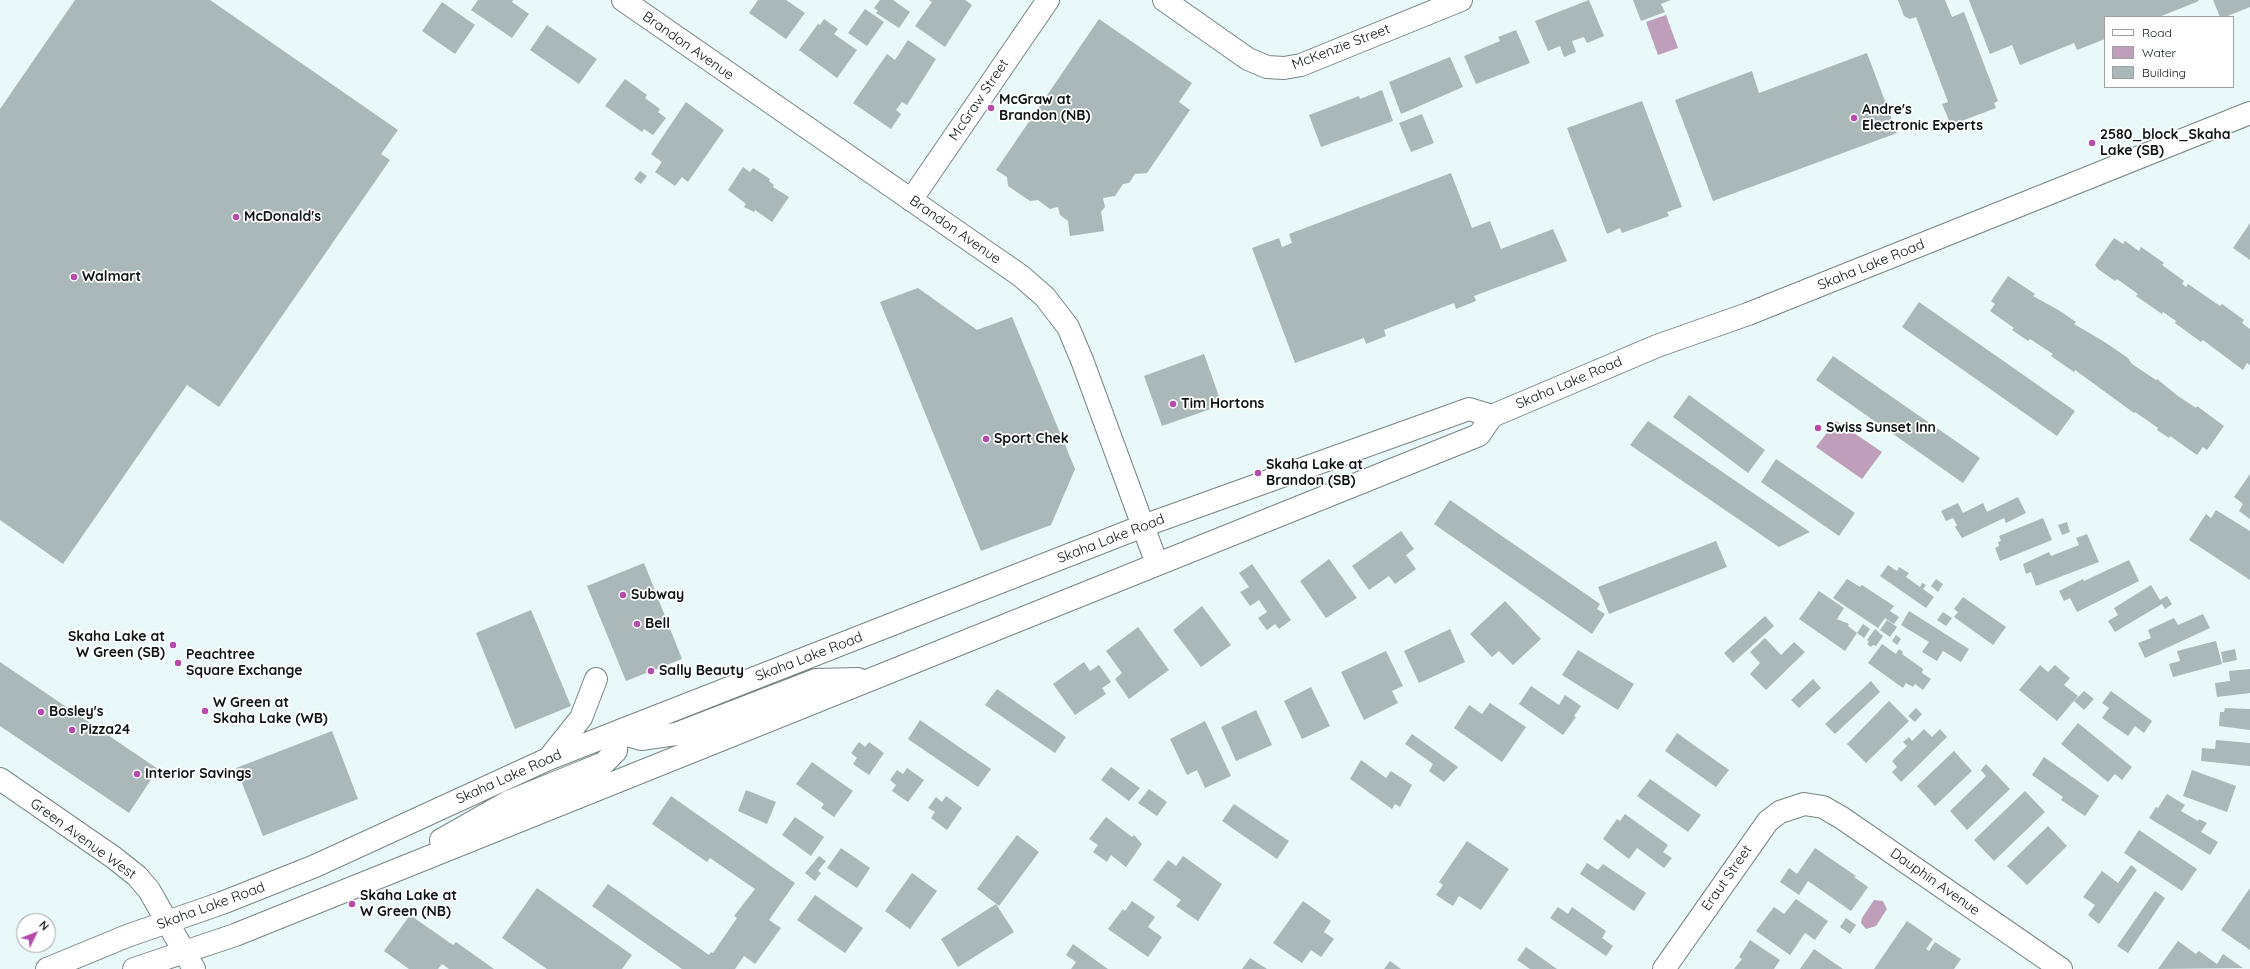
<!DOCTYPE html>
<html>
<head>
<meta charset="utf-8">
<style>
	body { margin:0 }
	#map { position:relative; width:2250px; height:969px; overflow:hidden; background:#e9f8f9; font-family:Quicksand,sans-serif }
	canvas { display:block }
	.legend { position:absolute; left:2104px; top:16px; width:130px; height:72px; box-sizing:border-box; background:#fff; border:1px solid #9fa1a1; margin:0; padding:5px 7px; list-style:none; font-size:12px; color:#0e1313 }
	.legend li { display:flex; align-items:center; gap:8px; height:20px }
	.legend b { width:20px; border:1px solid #9fa1a1 }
	.north { position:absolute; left:16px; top:913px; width:40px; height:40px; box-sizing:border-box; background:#fff; border:1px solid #9fa1a1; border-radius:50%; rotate:47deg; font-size:11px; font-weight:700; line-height:16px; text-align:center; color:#0e1313 }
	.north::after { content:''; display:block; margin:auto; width:14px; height:18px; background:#b54bad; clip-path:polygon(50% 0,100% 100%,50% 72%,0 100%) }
</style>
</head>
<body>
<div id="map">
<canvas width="2250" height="969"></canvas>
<ul class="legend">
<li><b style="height:5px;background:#fff"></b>Road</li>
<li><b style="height:11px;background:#be9eba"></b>Water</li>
<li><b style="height:11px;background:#aab8b9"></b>Building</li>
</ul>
<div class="north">N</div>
</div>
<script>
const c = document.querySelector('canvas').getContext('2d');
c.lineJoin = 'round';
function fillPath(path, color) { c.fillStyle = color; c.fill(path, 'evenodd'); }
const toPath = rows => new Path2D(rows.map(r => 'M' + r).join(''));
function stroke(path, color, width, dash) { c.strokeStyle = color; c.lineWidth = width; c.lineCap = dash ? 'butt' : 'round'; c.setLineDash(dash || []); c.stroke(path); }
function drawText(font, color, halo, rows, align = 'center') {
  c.font = font + ' Quicksand,sans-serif'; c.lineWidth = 3.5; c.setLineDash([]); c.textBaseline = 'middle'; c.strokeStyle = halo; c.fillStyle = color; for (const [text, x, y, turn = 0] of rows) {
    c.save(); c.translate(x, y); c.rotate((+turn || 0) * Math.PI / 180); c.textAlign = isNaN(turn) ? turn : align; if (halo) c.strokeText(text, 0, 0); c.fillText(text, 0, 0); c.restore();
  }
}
const water = toPath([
	[1666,15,1678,48,1658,55,1646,22],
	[1836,421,1882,452,1862,479,1816,447],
	[1874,900,1883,901,1887,909,1876,926,1866,929,1861,923,1862,918]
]);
const building = toPath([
	[75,0,210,0,398,130,381,154,390,160,219,407,187,385,63,564,0,520,0,109],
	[478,0,513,0,512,2,529,14,512,38,471,10],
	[758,0,786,0,805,13,786,39,749,13],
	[880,0,893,0,910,12,899,28,876,13,878,11,874,8],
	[929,0,965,0,972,5,945,47,915,26,932,2],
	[1589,0,1604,36,1587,43,1584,37,1572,41,1576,52,1564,57,1560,46,1548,51,1535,21],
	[1633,0,1671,0,1661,4,1665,12,1641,21],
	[1898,0,1945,0,1952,17,1964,12,1998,101,1994,103,1996,108,1951,125,1942,104,1948,102,1916,17,1910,19,1904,16],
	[1969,0,2198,0,2199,1,2159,17,2105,17,2105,39,2077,50,2074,43,2020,65,2012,45,1990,54],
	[2213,0,2250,0,2250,7,2225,17,2220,17],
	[442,2,475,25,455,54,422,31],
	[865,9,884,22,867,46,848,33],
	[824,19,838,29,834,34,857,50,837,78,799,50,818,24,820,25],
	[1099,19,1192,83,1179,102,1190,110,1147,173,1135,174,1129,183,1123,184,1115,196,1103,198,1105,207,1101,212,1104,231,1070,236,1068,221,1060,215,1058,207,1050,209,1038,200,1030,201,1008,186,1007,177,996,170],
	[547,25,597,59,579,84,530,50],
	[1516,30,1530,63,1476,84,1464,56,1500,41,1498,37],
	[908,40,936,59,907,105,902,102,896,110,901,114,891,129,853,103,887,54,895,60],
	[1867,53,1897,133,1713,201,1675,100,1752,71,1759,93],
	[1450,57,1463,87,1401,114,1389,82],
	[625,79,647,95,645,98,660,109,658,112,666,118,653,135,644,129,642,132,605,106],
	[1382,90,1393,121,1321,147,1309,115,1359,96,1360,99],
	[1642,101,1682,207,1667,212,1669,216,1622,233,1620,228,1607,234,1567,128],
	[686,102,724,130,688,182,682,177,675,186,655,172,662,162,651,154],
	[1422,114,1434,143,1411,152,1399,123],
	[743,167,750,172,753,168,770,179,769,181,774,185,773,187,789,197,772,222,755,210,754,212,744,207,746,204,728,190],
	[640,171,647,176,641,184,634,179],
	[1451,173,1472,228,1490,221,1501,249,1553,229,1567,261,1474,296,1476,301,1456,309,1454,303,1384,330,1386,336,1366,344,1364,338,1295,363,1252,248,1279,238,1282,247,1292,243,1289,234],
	[2250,223,2250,260,2233,248],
	[2114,238,2123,244,2125,241,2139,251,2141,247,2164,263,2162,265,2184,281,2182,284,2186,287,2188,284,2220,306,2222,304,2244,320,2242,323,2250,329,2250,365,2247,363,2243,370,2203,340,2201,342,2175,323,2176,321,2163,312,2162,314,2136,296,2138,294,2117,279,2115,281,2098,269,2095,265],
	[2008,276,2035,294,2033,296,2060,311,2076,322,2074,324,2103,341,2128,358,2132,364,2156,380,2157,379,2178,396,2196,408,2197,406,2224,426,2207,450,2203,447,2197,455,2170,436,2169,438,2157,430,2158,428,2135,412,2134,413,2075,370,2074,372,2051,356,2053,354,2030,339,2028,341,2012,330,2014,328,1990,311,1995,304,1991,301],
	[918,288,977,330,1012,317,1075,469,1051,525,981,551,880,302],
	[1919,302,2075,411,2057,436,1902,327],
	[1204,354,1222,405,1162,426,1144,376],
	[1833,356,1980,458,1963,483,1816,380],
	[1689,395,1765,450,1748,473,1673,417],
	[1648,421,1810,532,1779,547,1630,445],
	[1776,459,1855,513,1839,536,1761,482],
	[2250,474,2250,519,2239,511,2243,504,2234,497],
	[2018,497,2026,513,2006,523,2004,518,1962,538,1955,527,1957,525,1953,518,1946,521,1941,511,1958,503,1963,513,1983,503,1987,512],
	[1450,500,1600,604,1597,609,1605,614,1592,634,1434,524],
	[2216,510,2250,531,2250,580,2189,540,2206,514,2211,518],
	[2043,518,2052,540,2000,561,1995,548,1999,546,1998,542,2001,541,1999,536],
	[2067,522,2070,532,2062,535,2058,525],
	[1401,531,1414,549,1406,555,1416,569,1395,584,1389,576,1369,590,1352,566],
	[2087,534,2099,562,2036,586,2031,572,2026,574,2023,564,2049,552,2051,556,2079,545,2076,538],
	[1716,541,1727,567,1609,614,1598,587],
	[1329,559,1357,598,1326,618,1300,581],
	[2129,560,2139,581,2077,612,2070,598,2064,601,2059,591,2083,579,2084,581],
	[644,563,682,659,626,681,587,586],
	[1252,564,1291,620,1279,629,1275,624,1267,630,1258,618,1267,612,1259,600,1250,606,1240,592,1249,587,1239,573],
	[1888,565,1897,571,1899,567,1909,573,1906,577,1920,587,1922,583,1926,585,1923,589,1934,597,1926,608,1880,576],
	[1847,579,1860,587,1862,585,1894,606,1890,611,1899,617,1894,624,1885,618,1878,628,1833,598],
	[1936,579,1943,584,1938,592,1931,586],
	[2151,585,2160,600,2167,596,2172,604,2165,609,2162,604,2115,632,2108,621,2118,615,2114,608],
	[1819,591,1844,608,1837,619,1849,624,1848,626,1857,633,1845,651,1799,619],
	[1963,597,2006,627,1993,645,1954,617,1958,612,1954,609],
	[1505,601,1541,639,1513,665,1499,651,1492,657,1470,634],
	[1202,606,1231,645,1201,667,1173,630],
	[531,610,571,706,515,729,476,633],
	[1909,611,1969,649,1961,662,1943,651,1937,661,1922,652,1929,642,1901,625],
	[1943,612,1952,618,1946,626,1937,620],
	[2203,614,2210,628,2145,658,2138,643,2151,638,2148,630,2174,618,2178,625],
	[1765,616,1774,626,1733,663,1724,653],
	[1887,620,1897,627,1890,637,1880,630],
	[1863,624,1870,629,1864,638,1857,633],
	[1138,627,1169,670,1129,699,1115,679,1122,673,1106,651],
	[1450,629,1465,662,1419,683,1404,651],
	[1875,629,1883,636,1876,646,1873,645,1871,647,1867,644,1869,642,1867,640],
	[1896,635,1901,639,1897,645,1892,641],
	[1765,638,1781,655,1794,642,1805,652,1766,690,1750,674,1760,663,1750,652],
	[2216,641,2222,664,2173,677,2169,664,2180,661,2177,651],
	[1882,644,1896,654,1899,649,1903,652,1902,654,1923,669,1922,673,1931,679,1923,690,1915,684,1913,687,1906,683,1903,688,1868,663],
	[2235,649,2237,660,2223,663,2221,652],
	[1578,650,1634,684,1618,710,1562,675],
	[1386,651,1403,686,1392,691,1398,703,1364,720,1341,672],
	[0,662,158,769,129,813,0,726],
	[1084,662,1090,671,1099,665,1111,682,1102,688,1106,694,1075,715,1053,684],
	[2040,665,2048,672,2055,665,2070,678,2064,685,2078,696,2057,721,2019,690],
	[2250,669,2250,693,2217,697,2215,683,2230,681,2229,671],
	[1813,679,1821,688,1799,708,1791,700],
	[1871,681,1880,692,1835,734,1825,724],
	[1531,686,1559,705,1565,695,1581,706,1574,716,1576,717,1563,735,1519,704],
	[1311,687,1330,726,1302,739,1284,701],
	[997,689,1066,737,1055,753,985,705],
	[2084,691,2094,699,2084,710,2074,701],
	[2111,691,2152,721,2144,733,2135,726,2128,736,2102,718,2109,708,2102,703],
	[1889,701,1909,721,1866,763,1847,744],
	[1490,703,1526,727,1502,762,1454,728,1469,705,1482,714],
	[1916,708,1922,714,1915,722,1908,716],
	[2225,708,2250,709,2250,730,2219,726,2220,712,2224,712],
	[1256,710,1272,745,1236,761,1221,727],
	[920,720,991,769,978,787,908,739],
	[1205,721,1231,776,1205,788,1197,770,1187,775,1170,739],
	[2078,723,2132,767,2122,780,2115,774,2108,782,2061,744],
	[1924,729,1932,737,1940,729,1947,737,1901,782,1892,772,1897,767,1892,761,1907,746,1903,742,1909,737,1912,741],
	[332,731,358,799,263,836,236,768],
	[1677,733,1729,770,1716,787,1665,751],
	[1412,734,1458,767,1444,782,1429,771,1433,764,1405,744],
	[2216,740,2250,743,2250,766,2201,761,2202,748,2215,749],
	[859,742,865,747,869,742,884,753,869,775,853,764,857,758,851,753],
	[1954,751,1972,771,1935,806,1917,786],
	[2044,757,2099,796,2085,816,2061,800,2063,797,2032,775],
	[1361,760,1386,778,1391,771,1412,785,1400,807,1395,804,1392,809,1350,779],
	[812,762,853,791,834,817,821,808,824,804,796,784],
	[1986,764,2010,789,1967,830,1950,811,1986,776,1981,770],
	[1111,767,1140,788,1129,801,1101,780],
	[907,768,924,780,908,802,892,791,896,785,890,780,897,770,903,774],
	[2192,770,2236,786,2227,812,2183,796],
	[1650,779,1701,815,1688,832,1637,796],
	[1149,789,1167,802,1157,816,1138,803],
	[746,790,776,802,767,824,738,811],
	[2025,791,2045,812,1994,861,1974,840],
	[2167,794,2185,805,2181,811,2198,821,2199,819,2207,823,2201,832,2218,842,2210,855,2149,818,2156,807,2158,808],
	[671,796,795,883,769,920,781,928,755,964,744,956,735,969,682,969,592,906,608,884,709,955,711,952,713,953,737,918,734,916,755,889,710,858,707,862,652,824],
	[946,796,962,808,947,830,931,818,935,812,928,808,936,797,942,802],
	[1234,804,1289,841,1277,859,1222,821],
	[1625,814,1668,845,1663,852,1672,858,1664,868,1637,848,1629,859,1603,839,1617,819,1620,821],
	[795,817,824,837,811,856,782,835],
	[1106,817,1132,837,1134,835,1142,844,1126,867,1111,855,1107,862,1093,852,1098,845,1089,839],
	[2048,826,2067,846,2027,885,2007,866],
	[2139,830,2197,869,2182,891,2124,853],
	[1017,835,1039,852,999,906,977,889],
	[1467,841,1509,869,1481,910,1459,896,1453,906,1436,895,1443,885,1439,882],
	[841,848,870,868,857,888,827,868],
	[1815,848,1856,876,1854,877,1868,887,1851,911,1808,881,1799,895,1780,882,1789,868,1797,874],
	[819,856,826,861,818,871,821,873,815,881,805,873],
	[1183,856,1222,884,1198,921,1176,906,1181,900,1153,880,1168,860,1176,866],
	[1587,863,1598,870,1603,864,1646,893,1634,911,1580,874],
	[2131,865,2137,870,2099,924,2088,915,2095,905,2083,897,2102,871,2118,883],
	[912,873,937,891,910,929,885,911],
	[537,888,632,955,622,969,547,969,502,938],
	[2250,888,2250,950,2221,930],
	[2155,891,2165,898,2128,953,2117,946],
	[815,895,863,928,845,953,797,920],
	[1796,899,1828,921,1815,940,1805,933,1790,955,1756,931,1774,907,1784,914],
	[1132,901,1155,917,1148,927,1162,937,1148,957,1108,929,1123,909,1125,911],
	[1303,901,1331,921,1324,932,1334,939,1321,957,1311,950,1302,963,1273,943],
	[996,904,1014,932,958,967,941,939],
	[1558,907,1568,914,1572,907,1606,931,1602,938,1613,946,1606,956,1550,918],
	[410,915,453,945,456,942,494,969,449,969,442,964,438,969,409,969,384,951],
	[1846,918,1856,925,1850,934,1840,927],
	[1907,921,1933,939,1926,949,1929,951,1935,942,1961,959,1954,969,1874,969],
	[1750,940,1780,960,1774,969,1734,969,1742,959,1739,957],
	[2178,941,2196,954,2199,951,2217,964,2223,954,2243,968,2158,969],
	[1073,944,1108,969,1071,969,1076,962,1066,955],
	[1526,947,1557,969,1530,969,1517,960],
	[1814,949,1843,969,1800,969],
	[1250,958,1267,969,1242,969],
	[1390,961,1401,969,1384,969]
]);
const street = toPath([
	[623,0,1021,276,1045,297,1068,327,1082,360,1157,564],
	[1164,0,1248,59,1267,67,1284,68,1301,65,1461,0],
	[911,200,1048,0],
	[1664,969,1768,821,1780,812,1804,804,1823,807,1842,818,2061,969]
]);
const secondary = toPath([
	[617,732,641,739,676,734,816,680,858,679],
	[549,758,581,718,596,679],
	[0,779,113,857,137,876,149,890,194,969],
	[441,840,508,802,604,763,616,751,617,732],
	[47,969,127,936,222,903,315,866,548,759,1143,526,1469,409,1492,416],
	[134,969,235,935,1479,435,1492,416,1657,346,1748,314,2250,113]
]);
const markers = [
	[991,108,4,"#b54bad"],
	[1854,118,4,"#b54bad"],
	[2092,143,4,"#b54bad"],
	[236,217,4,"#b54bad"],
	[74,277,4,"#b54bad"],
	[1173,404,4,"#b54bad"],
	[1818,428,4,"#b54bad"],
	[986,439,4,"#b54bad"],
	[1258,473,4,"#b54bad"],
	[623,595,4,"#b54bad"],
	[637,624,4,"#b54bad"],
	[173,645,4,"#b54bad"],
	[178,663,4,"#b54bad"],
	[651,671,4,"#b54bad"],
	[205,711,4,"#b54bad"],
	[41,712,4,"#b54bad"],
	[72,730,4,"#b54bad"],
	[137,774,4,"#b54bad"],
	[352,904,4,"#b54bad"]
];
const streetNames = [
	["Brandon Avenue",688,46,35],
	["McKenzie Street",1341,47,-21],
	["McGraw Street",979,100,-56],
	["Brandon Avenue",955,230,35],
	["Skaha Lake Road",1871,265,-22],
	["Skaha Lake Road",1569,383,-23],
	["Skaha Lake Road",1111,539,-21],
	["Skaha Lake Road",809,657,-21],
	["Skaha Lake Road",509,777,-24],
	["Green Avenue West",83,839,36],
	["Eraut Street",1727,878,-55],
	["Dauphin Avenue",1935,882,35],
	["Skaha Lake Road",211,906,-20]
];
const poiNames = [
	["McGraw at",999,100],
	["Brandon (NB)",999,116],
	["Andre's",1862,110],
	["Electronic Experts",1862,126],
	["2580_block_Skaha",2100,135],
	["Lake (SB)",2100,151],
	["McDonald's",244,217],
	["Walmart",82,277],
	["Tim Hortons",1181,404],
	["Swiss Sunset Inn",1826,428],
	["Sport Chek",994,439],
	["Skaha Lake at",1266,465],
	["Brandon (SB)",1266,481],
	["Subway",631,595],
	["Bell",645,624],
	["Skaha Lake at",165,637,"right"],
	["W Green (SB)",165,653,"right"],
	["Peachtree",186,655],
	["Square Exchange",186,671],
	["Sally Beauty",659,671],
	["W Green at",213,703],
	["Skaha Lake (WB)",213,719],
	["Bosley's",49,712],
	["Pizza24",80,730],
	["Interior Savings",145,774],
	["Skaha Lake at",360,896],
	["W Green (NB)",360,912]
];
fillPath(water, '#be9eba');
fillPath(building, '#aab8b9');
stroke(street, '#778585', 24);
stroke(secondary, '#778585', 24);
stroke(street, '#fff', 22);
stroke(secondary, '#fff', 22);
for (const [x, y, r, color] of markers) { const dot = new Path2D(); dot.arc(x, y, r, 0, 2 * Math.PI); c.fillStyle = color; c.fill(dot); stroke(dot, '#fff', 1.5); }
drawText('14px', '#0e1313', '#fff', streetNames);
drawText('bold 14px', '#0e1313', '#fff', poiNames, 'left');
</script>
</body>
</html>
